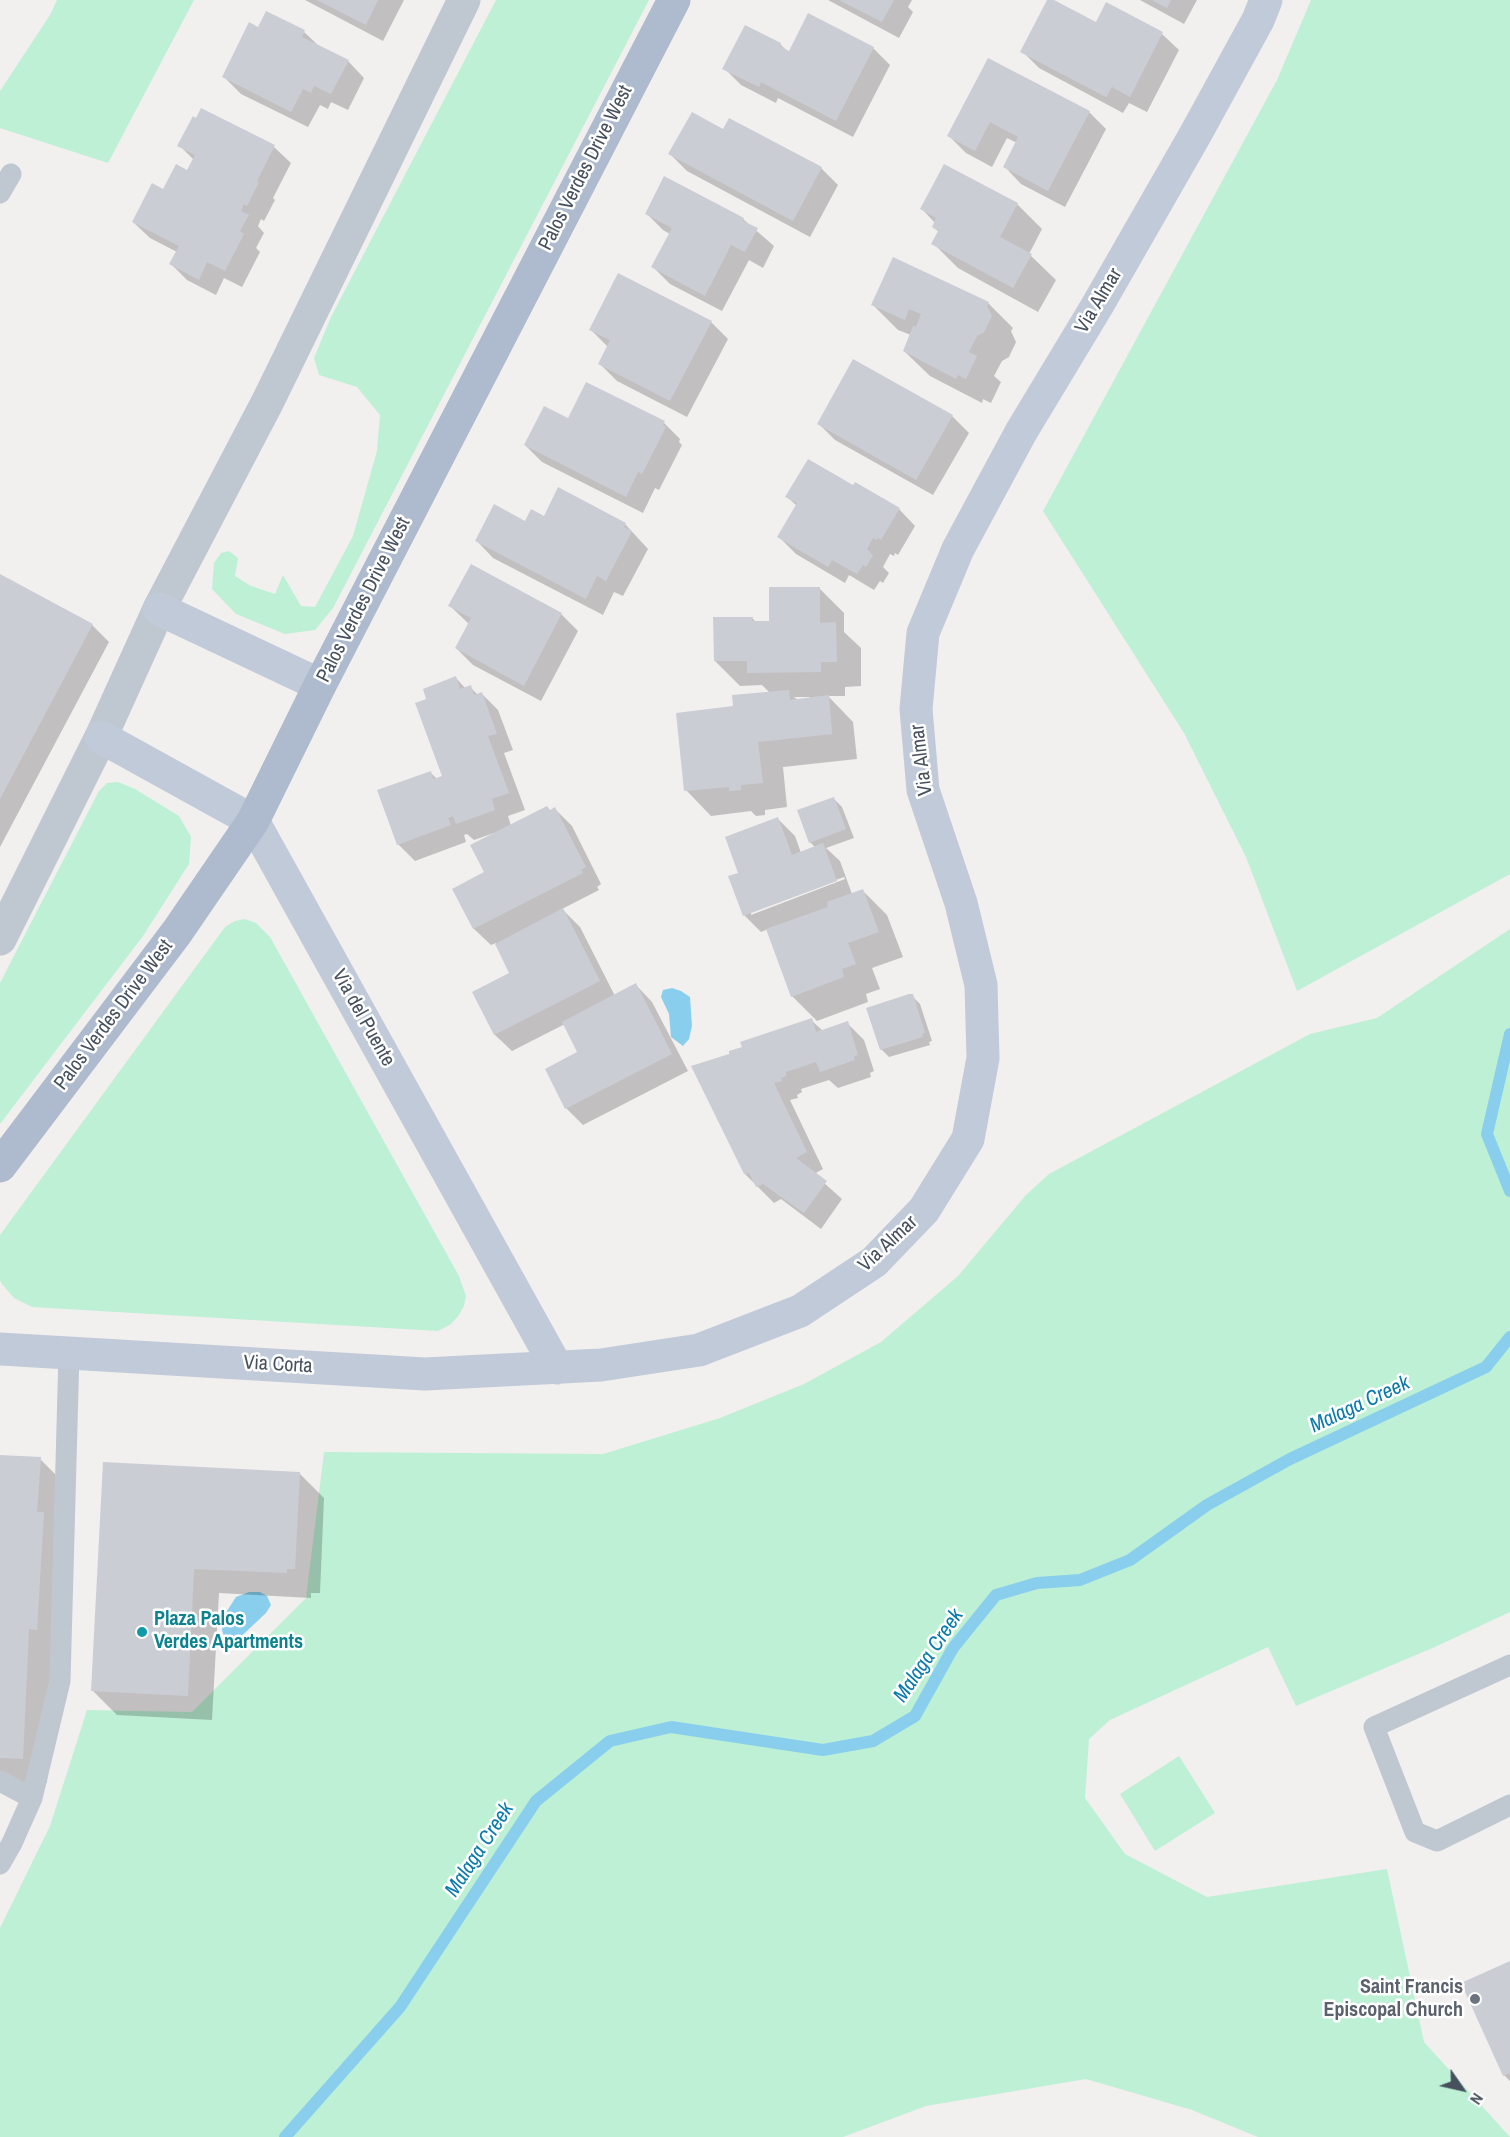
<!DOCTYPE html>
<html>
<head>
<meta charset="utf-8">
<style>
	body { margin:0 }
	#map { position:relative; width:1510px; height:2137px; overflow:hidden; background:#f2efef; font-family:"Archivo Narrow",sans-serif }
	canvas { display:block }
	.north { position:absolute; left:1432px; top:2059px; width:60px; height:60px; -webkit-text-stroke:4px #fff; paint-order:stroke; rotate:124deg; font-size:16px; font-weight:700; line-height:24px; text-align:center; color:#47505d }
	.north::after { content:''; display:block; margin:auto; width:21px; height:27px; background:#47505d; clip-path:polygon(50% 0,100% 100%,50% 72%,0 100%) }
</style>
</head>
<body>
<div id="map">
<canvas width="1510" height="2137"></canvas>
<div class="north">N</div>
</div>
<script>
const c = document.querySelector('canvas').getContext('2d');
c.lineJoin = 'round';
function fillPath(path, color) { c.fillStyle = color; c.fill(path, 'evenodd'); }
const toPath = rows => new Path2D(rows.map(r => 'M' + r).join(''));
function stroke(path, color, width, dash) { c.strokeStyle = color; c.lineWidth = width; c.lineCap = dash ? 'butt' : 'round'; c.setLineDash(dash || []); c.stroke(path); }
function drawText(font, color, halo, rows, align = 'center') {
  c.font = font + ' "Archivo Narrow",sans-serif'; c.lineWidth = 5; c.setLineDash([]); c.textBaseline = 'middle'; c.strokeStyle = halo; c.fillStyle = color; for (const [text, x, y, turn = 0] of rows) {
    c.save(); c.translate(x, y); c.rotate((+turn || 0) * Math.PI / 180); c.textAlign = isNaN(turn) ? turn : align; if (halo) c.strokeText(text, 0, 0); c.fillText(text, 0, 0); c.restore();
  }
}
const green = toPath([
	[57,0,194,0,108,163,0,128,0,91,50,15],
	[496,0,649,0,333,608,315,630,285,634,236,614,212,589,214,563,221,553,229,551,238,558,235,576,251,586,275,594,283,575,301,606,315,607,353,536,377,451,380,415,357,387,319,375,314,358,331,317],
	[1311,0,1510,0,1510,874,1297,991,1246,857,1184,733,1043,511,1277,80],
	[118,782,135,789,179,816,191,837,189,864,143,936,0,1124,0,983,99,791,107,783],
	[245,919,256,923,270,937,459,1276,466,1296,464,1306,459,1315,451,1324,438,1331,32,1307,14,1298,2,1284,0,1280,0,1235,225,927,235,921],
	[1510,929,1510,1612,1437,1646,1296,1706,1268,1647,1110,1720,1089,1739,1085,1798,1125,1854,1207,1897,1387,1869,1424,2042,1510,2137,1258,2137,1192,2110,1086,2079,926,2106,843,2137,0,2137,0,1928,50,1826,87,1710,192,1712,306,1598,324,1452,603,1454,720,1418,804,1384,881,1342,958,1276,1026,1195,1049,1174,1310,1034,1377,1018],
	[1179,1756,1215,1813,1155,1851,1120,1794]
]);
const water = toPath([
	[672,988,681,991,690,997,692,1026,689,1039,683,1046,671,1037,669,1014,661,997,663,990],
	[249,1592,260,1592,267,1596,271,1605,266,1613,233,1644,225,1640,222,1630,223,1617,236,1597]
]);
const shadow = toPath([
	[305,0,404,0,383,41],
	[828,0,912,0,908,7,913,12,899,38],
	[1049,0,1097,24,1162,34,1179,50,1147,112,1129,103,1123,113,1039,68,1022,51],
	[1140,0,1197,0,1184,24],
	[259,29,304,32,320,47,348,61,364,78,348,110,331,102,328,109,320,105,308,127,241,94,224,77],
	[780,44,789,53,873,48,890,65,853,137,778,98,776,103,741,85,724,68],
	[989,60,1089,112,1106,129,1065,207,1021,184,1005,167,1017,143,1007,138,992,167,966,153,949,136],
	[179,145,274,147,291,163,273,198,275,200,264,221,261,219,258,226,264,233,256,248,260,252,242,287,224,278,216,295,187,280,171,264,177,252,150,238,133,222,163,191,187,173,194,160],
	[670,154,821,168,838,185,810,237,687,171],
	[945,166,1017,204,1042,229,1029,254,1056,280,1038,312,958,268,933,243,939,232,933,227,935,223,922,209],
	[647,214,743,219,774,246,763,268,749,260,722,311,670,284,653,267,670,234,663,230],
	[988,303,1013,328,1011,331,1016,342,1009,357,1002,361,994,376,1001,382,991,403,983,399,982,403,930,376,904,351,911,335,898,330,873,305],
	[711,322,728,339,687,417,617,381,600,364,608,347,591,330],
	[952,416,969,433,933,495,835,440,818,423],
	[569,420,664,423,680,439,679,442,682,445,659,490,655,488,643,513,542,462,525,445],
	[853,487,899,509,915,526,898,555,895,553,894,556,890,554,883,567,889,573,883,583,880,581,874,590,849,575,845,583,796,554,779,537,797,506,787,497],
	[545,518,625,524,648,549,623,596,614,592,603,615,493,558,477,541,525,523],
	[0,576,92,625,109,642,0,847],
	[819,588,844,613,844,632,861,648,861,686,845,687,845,696,828,696,853,722,857,759,783,767,787,807,765,810,765,815,756,816,751,811,711,816,686,790,735,708,770,693,762,685,740,686,715,661,752,618,756,622,771,622],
	[794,697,810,697,810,699,798,700],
	[450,606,561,614,578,631,541,701,473,665,456,648,469,624],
	[456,678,466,689,470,687,478,695,482,694,498,710,513,750,504,753,525,810,508,816,511,826,555,809,572,826,601,884,597,887,599,890,562,909,580,927,615,996,636,985,652,1002,688,1071,583,1125,566,1108,547,1069,579,1052,565,1024,512,1051,495,1035,474,993,511,974,496,943,491,945,474,929,454,890,486,873,494,833,474,840,467,834,464,835,466,842,415,861,398,844,430,772,437,779,444,777,428,700],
	[834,799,842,807,854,838,826,848,840,861,852,894,862,890,887,915,903,957,872,968,880,989,866,994,868,1002,817,1021,792,996,768,929,761,932,744,915,740,874,778,819,795,836,801,853,815,847,810,842],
	[844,877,845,879,751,915,751,911],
	[912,996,920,1004,932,1041,929,1042,930,1045,889,1057,881,1049],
	[811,1020,823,1031,847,1023,864,1040,874,1071,870,1073,871,1077,838,1088,829,1080,801,1089,802,1092,797,1095,798,1098,790,1100,823,1169,814,1174,842,1199,821,1229,781,1199,774,1203,745,1174,731,1054],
	[0,1457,40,1459,65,1484,47,1783,0,1781],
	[104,1463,299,1473,324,1498,320,1593,311,1593,311,1598,219,1593,212,1720,117,1715,92,1690],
	[1510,1963,1510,2081,1504,2075]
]);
const stream = toPath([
	[1510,1034,1487,1134,1510,1191],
	[285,2137,400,2007,536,1801,610,1741,671,1727,823,1750,873,1741,915,1716,953,1648,996,1595,1037,1583,1080,1580,1130,1560,1207,1505,1290,1459,1486,1367,1510,1337]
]);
const building = toPath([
	[317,0,378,0,366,25],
	[839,0,894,0,882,22],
	[1047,0,1054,0,1096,22,1106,2,1163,32,1130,97,1112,87,1106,97,1020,52],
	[1152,0,1171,0,1167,8],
	[266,11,305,30,302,37,349,60,331,94,314,86,311,93,303,89,291,112,222,77,249,22,258,27],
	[808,13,874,47,836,121,761,82,759,87,722,69,745,25,781,43,780,46,789,51],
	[988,58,1090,111,1048,191,1003,167,1018,137,990,122,975,151,947,136],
	[201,108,275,145,257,181,259,182,247,206,244,204,241,211,249,215,240,231,244,234,225,271,207,262,199,280,169,264,179,246,132,222,152,183,163,189,176,164,187,170,195,155,177,146,193,116,196,118],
	[692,112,723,129,729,118,822,167,793,221,668,154],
	[944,164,1018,203,1000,237,1032,254,1013,288,931,244,938,231,932,227,936,218,920,209],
	[664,176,744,218,743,221,758,228,745,252,731,245,705,296,651,267,672,228,645,214],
	[893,257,989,302,987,306,992,316,984,332,977,336,969,352,977,356,966,379,958,375,956,379,903,351,913,326,916,327,921,314,909,309,905,320,871,305],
	[618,273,712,321,670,401,598,364,610,340,589,330],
	[853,359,953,415,916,480,817,424],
	[586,382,665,421,663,425,666,427,642,474,638,472,626,497,524,445,544,406,568,418],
	[808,459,853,485,855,482,900,508,881,540,878,538,876,540,873,538,867,549,873,555,866,567,863,565,857,574,832,560,828,567,777,537,797,503,785,497],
	[558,487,626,523,624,527,632,531,606,581,597,576,586,599,475,541,494,504,525,521,531,509,544,516],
	[471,564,562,613,524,686,455,648,471,618,448,606],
	[0,574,93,624,0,799],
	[769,587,820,587,820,623,836,622,837,662,821,662,821,672,747,673,747,661,714,661,713,617,753,617,752,621,769,621],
	[456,676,460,689,471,685,474,695,482,692,497,734,488,736,509,793,492,799,495,810,456,824,453,816,448,818,451,825,397,845,377,790,431,771,433,779,442,776,415,703,426,699,423,689],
	[789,690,790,700,829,695,832,734,758,742,763,783,741,785,741,790,729,791,729,787,684,791,676,713,733,706,732,695],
	[834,797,846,829,809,843,797,810],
	[547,806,550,810,555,807,586,867,581,870,583,873,473,929,452,889,484,872,470,845],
	[778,817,792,855,823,843,837,881,743,916,728,876,738,873,725,837],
	[863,889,879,932,848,943,856,964,842,969,844,977,791,997,766,929,828,907,827,902],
	[563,908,600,981,494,1035,472,992,509,973,495,944],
	[636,983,672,1054,565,1109,545,1069,577,1052,562,1022],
	[909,994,913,994,925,1033,922,1034,923,1037,880,1050,866,1008],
	[812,1018,816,1032,848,1021,858,1055,854,1056,855,1060,820,1072,816,1062,786,1072,786,1076,781,1078,782,1081,774,1083,807,1152,796,1158,827,1181,804,1213,763,1184,756,1187,749,1173,744,1174,691,1066,729,1054,729,1051,742,1047,740,1042],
	[0,1455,41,1457,37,1512,44,1512,37,1630,29,1629,23,1759,0,1758],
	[103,1462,300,1472,295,1569,287,1569,287,1573,194,1569,188,1696,91,1691],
	[1510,1961,1510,2073,1503,2076,1461,1983]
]);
const lane = toPath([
	[0,193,11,174],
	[1510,1665,1374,1727,1415,1832,1437,1841,1510,1805],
	[0,1781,32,1798],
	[0,1864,12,1843,32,1798,60,1681,69,1353]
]);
const street = toPath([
	[0,939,101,737,159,609,268,401,464,0]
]);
const secondary = toPath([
	[159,609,320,685],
	[101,737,253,821,557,1368],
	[0,1349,425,1374,601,1365,699,1350,800,1311,874,1262,924,1210,968,1139,983,1058,981,985,961,903,923,790,916,709,923,633,958,549,1021,432,1097,306,1195,135,1258,20,1266,0]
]);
const primary = toPath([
	[0,1166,177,932,253,821,320,685,674,0]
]);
const markers = [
	[142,1632,6,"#0f9aa8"],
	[1475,1999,6,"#6b7280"]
];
const streetNames = [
	["Palos Verdes Drive West",586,168,-63],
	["Via Almar",1099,301,-59],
	["Palos Verdes Drive West",364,600,-63],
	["Via Almar",922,760,-97],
	["Palos Verdes Drive West",114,1015,-53],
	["Via del Puente",363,1018,61],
	["Via Almar",888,1244,-43],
	["Via Corta",278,1365,3]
];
const cultureNames = [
	["Plaza Palos",154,1620],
	["Verdes Apartments",154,1643]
];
const worshipNames = [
	["Saint Francis",1463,1988],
	["Episcopal Church",1463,2011]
];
const waterNames = [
	["Malaga Creek",1360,1405,-25],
	["Malaga Creek",929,1656,-56],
	["Malaga Creek",480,1850,-57]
];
fillPath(green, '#bdf0d5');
fillPath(water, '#89cfed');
fillPath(shadow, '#0003');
stroke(stream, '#89cfed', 12);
fillPath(building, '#cbcdd5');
stroke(lane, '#bfc8d1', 21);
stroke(street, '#bfc8d1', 33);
stroke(secondary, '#c1cad8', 33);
stroke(primary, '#aebbce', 33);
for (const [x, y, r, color] of markers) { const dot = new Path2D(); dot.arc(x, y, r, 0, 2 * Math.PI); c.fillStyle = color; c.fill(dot); stroke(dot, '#fff', 2); }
drawText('20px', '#47505d', '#fff', streetNames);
drawText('bold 20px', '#0d838f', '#fff', cultureNames, 'left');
drawText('bold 20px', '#5b616d', '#fff', worshipNames, 'right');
drawText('italic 21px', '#0a7bac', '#fff', waterNames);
</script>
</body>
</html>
